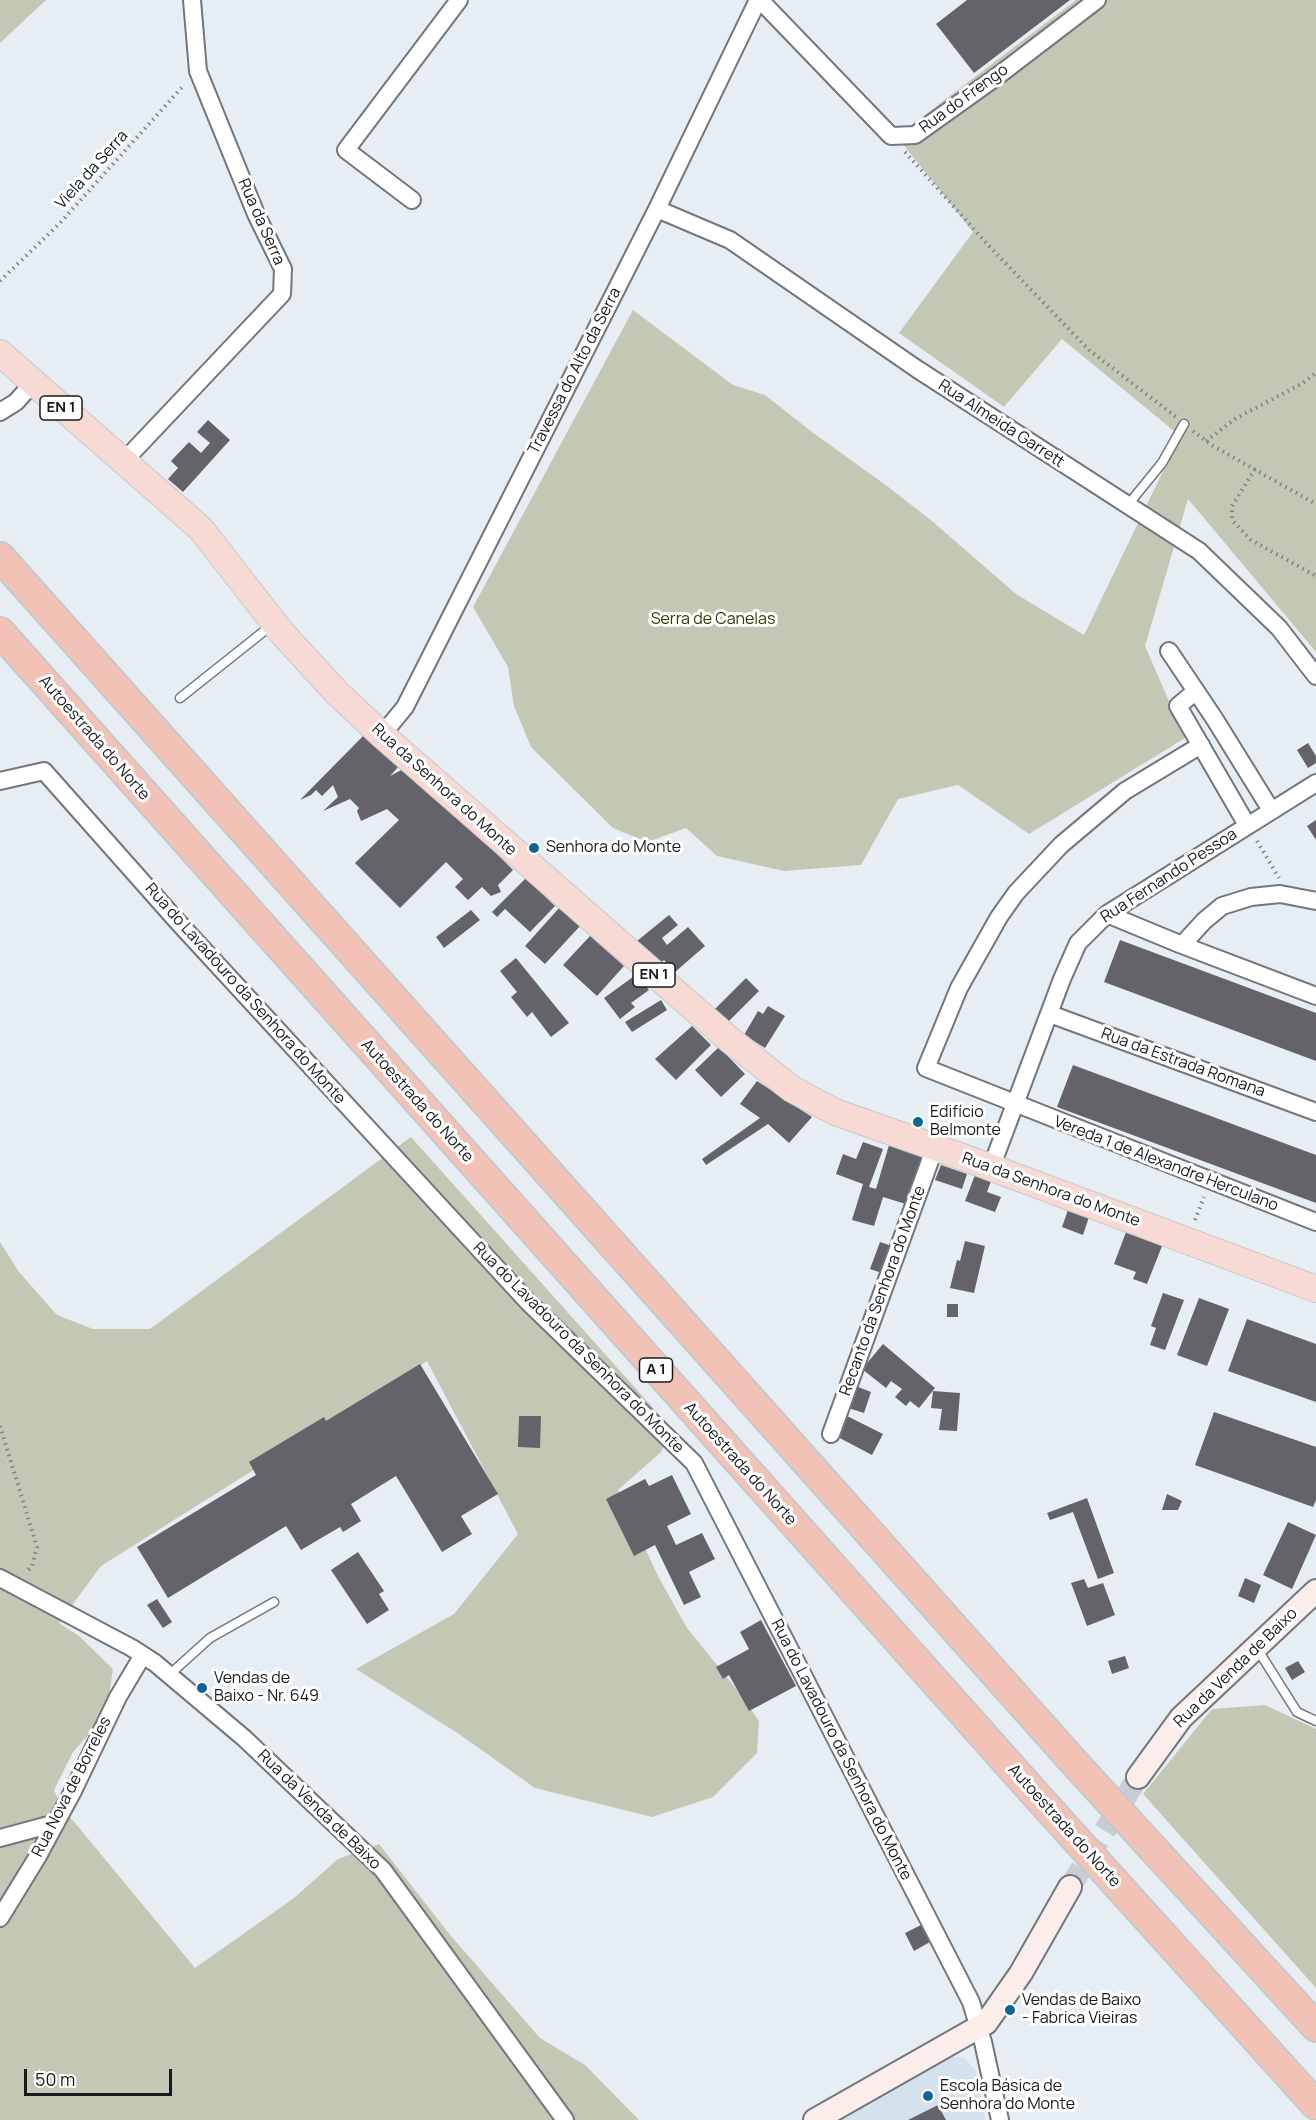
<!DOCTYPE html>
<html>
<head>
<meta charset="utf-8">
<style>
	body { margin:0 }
	#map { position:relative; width:1316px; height:2120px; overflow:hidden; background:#e6eef3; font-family:Manrope,sans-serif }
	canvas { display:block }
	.scale { position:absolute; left:24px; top:2069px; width:148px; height:27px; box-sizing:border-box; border:3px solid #171a1c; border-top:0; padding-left:8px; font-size:18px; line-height:21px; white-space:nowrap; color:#171a1c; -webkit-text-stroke:4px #fff; paint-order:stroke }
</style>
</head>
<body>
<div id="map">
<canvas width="1316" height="2120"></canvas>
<div class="scale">50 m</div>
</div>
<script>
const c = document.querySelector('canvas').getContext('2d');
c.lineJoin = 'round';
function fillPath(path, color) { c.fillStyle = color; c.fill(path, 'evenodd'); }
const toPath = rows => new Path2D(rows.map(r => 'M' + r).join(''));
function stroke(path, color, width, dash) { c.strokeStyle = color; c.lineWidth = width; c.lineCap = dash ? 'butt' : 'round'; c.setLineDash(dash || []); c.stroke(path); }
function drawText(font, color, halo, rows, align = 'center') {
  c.font = font + ' Manrope,sans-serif'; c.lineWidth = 6; c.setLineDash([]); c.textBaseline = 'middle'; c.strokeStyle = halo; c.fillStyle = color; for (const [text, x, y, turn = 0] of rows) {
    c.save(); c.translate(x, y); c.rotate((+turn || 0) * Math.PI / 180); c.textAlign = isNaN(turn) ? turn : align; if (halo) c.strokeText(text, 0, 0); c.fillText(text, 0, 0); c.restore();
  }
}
const built = toPath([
	[953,2057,964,2057,976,2071,985,2120,830,2120,944,2059]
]);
const green = toPath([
	[0,0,46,0,0,43],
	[1076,0,1316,0,1316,652,1188,499,1145,646,1185,738,1029,834,958,785,898,799,861,865,784,871,717,856,686,828,647,842,613,828,531,747,514,706,508,667,473,607,633,310,733,385,765,395,812,432,887,486,932,521,1016,594,1084,635,1180,436,1062,339,1004,407,899,333,973,232,890,128,909,127],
	[411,1137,672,1429,661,1452,618,1490,658,1576,687,1628,734,1686,759,1721,757,1753,713,1797,652,1817,535,1788,459,1734,356,1669,454,1614,518,1534,427,1361,101,1566,59,1623,79,1636,113,1669,106,1715,73,1752,54,1790,61,1806,195,1968,294,1898,338,1859,379,1844,451,1936,540,2038,585,2065,639,2120,0,2120,0,1242,19,1272,57,1315,93,1329,150,1329],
	[1265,1705,1316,1729,1316,1988,1143,1794,1212,1709]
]);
const building = toPath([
	[967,0,1070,0,974,73,936,24],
	[208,420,230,440,183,492,168,479,178,468,171,461,189,442,201,453,210,443,197,432],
	[367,732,400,765,390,776,409,766,513,870,498,885,501,892,491,896,482,887,468,900,455,887,463,879,446,862,400,908,355,863,399,820,387,809,361,821,357,811,359,808,350,799,323,811,338,797,333,785,322,796,316,790,311,795,300,800],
	[1308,743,1316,756,1316,763,1308,768,1297,750],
	[1316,820,1316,840,1307,826],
	[526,878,555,906,530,932,505,909,497,917,492,912],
	[560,907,580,926,545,964,525,946],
	[471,910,480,920,444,948,436,937],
	[669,915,678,925,662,938,667,945,688,927,705,946,675,972,664,960,658,965,637,941],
	[590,936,624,966,597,996,563,965],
	[1120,940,1316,1013,1316,1061,1104,982],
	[516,958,569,1023,551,1037,532,1012,527,1017,511,997,517,992,500,971],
	[637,974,649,990,631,1003,635,1007,620,1019,604,998],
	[746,978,759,991,728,1022,715,1009],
	[661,1000,667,1010,632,1032,625,1022],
	[768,1006,785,1016,765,1048,744,1035,758,1011,763,1014],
	[692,1026,711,1045,676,1080,655,1059],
	[719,1047,745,1074,721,1097,695,1070],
	[1073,1065,1316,1155,1316,1203,1057,1107],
	[757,1081,812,1117,789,1143,768,1124,706,1165,702,1159,760,1118,740,1104],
	[863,1142,883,1149,869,1187,876,1189,889,1145,924,1154,909,1205,883,1197,874,1226,852,1220,863,1184,836,1174,843,1154,856,1159],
	[941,1165,967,1174,962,1189,935,1180],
	[975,1175,991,1181,987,1192,1001,1197,995,1212,965,1201],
	[1068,1210,1089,1217,1083,1235,1062,1227],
	[1126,1232,1162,1246,1147,1284,1133,1279,1136,1272,1114,1264],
	[965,1241,985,1246,974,1293,950,1288,957,1260,960,1261],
	[880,1242,895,1247,885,1274,870,1269],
	[1163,1293,1184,1300,1165,1350,1150,1345,1156,1328,1151,1326],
	[1199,1298,1229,1309,1207,1366,1177,1355],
	[947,1304,958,1304,958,1317,947,1317],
	[1247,1319,1316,1344,1316,1402,1228,1371],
	[883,1344,935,1388,919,1408,910,1401,906,1406,895,1397,902,1389,891,1381,886,1388,862,1369],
	[420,1364,498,1494,461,1516,472,1534,442,1552,396,1476,351,1504,361,1521,343,1532,340,1527,301,1550,286,1526,168,1598,137,1547,256,1475,249,1462,324,1417,326,1421],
	[853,1385,871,1392,864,1413,845,1407],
	[933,1391,960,1393,957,1431,939,1430,942,1409,931,1408],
	[1214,1412,1316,1447,1316,1500,1313,1507,1195,1465],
	[843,1414,883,1434,872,1455,832,1434],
	[519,1416,541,1416,540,1448,518,1447],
	[672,1475,691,1514,667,1526,676,1545,702,1533,715,1559,689,1572,701,1597,684,1605,655,1545,634,1556,606,1499,645,1479,649,1486],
	[1167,1494,1182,1501,1178,1510,1162,1510],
	[1087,1498,1114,1573,1098,1579,1073,1512,1050,1520,1047,1513],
	[1288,1522,1316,1535,1292,1589,1263,1575],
	[358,1552,384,1591,379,1594,389,1610,367,1624,331,1570],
	[1245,1578,1261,1585,1254,1603,1238,1596],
	[1084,1579,1088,1588,1103,1583,1115,1615,1087,1626,1071,1583],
	[157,1599,172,1622,163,1628,147,1605],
	[761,1620,796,1686,749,1711,729,1675,723,1679,716,1667,749,1649,740,1632],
	[1125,1656,1129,1668,1112,1674,1108,1661],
	[1298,1661,1305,1672,1292,1680,1285,1668],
	[921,1925,930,1942,914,1951,905,1933],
	[938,2105,946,2120,908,2120]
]);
const secondaryTunnel = toPath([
	[1070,1887,1138,1777]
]);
const path = toPath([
	[905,152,989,246,1089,350,1176,417],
	[0,281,60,223,184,85],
	[1193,431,1213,446,1316,504],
	[1206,441,1235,419,1303,383,1316,373],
	[1255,469,1232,506,1232,520,1251,540,1316,576],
	[1257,841,1279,878],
	[1195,1220,1204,1197],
	[0,1426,37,1547,32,1566,26,1572]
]);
const lane = toPath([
	[1127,506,1162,463,1184,424],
	[180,698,273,624],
	[1256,1647,1297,1712,1316,1721],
	[169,1675,210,1638,274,1602]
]);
const street = toPath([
	[760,0,891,136,915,135,999,75,1097,0],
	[412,200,346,150,459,0],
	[657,209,730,240,917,369,1199,551,1279,628,1316,676],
	[0,412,16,402,33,383],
	[124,461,282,294,283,269,256,214,198,71,192,0],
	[1169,651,1214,718,1271,810],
	[1196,691,1178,706,1247,825],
	[382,735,405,707,657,209,758,0],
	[1201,745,1125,791,1061,845,1016,893,999,917,959,988,926,1068,1316,1222],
	[0,781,44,771,177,921,528,1302,694,1463,971,2002,983,2042,1000,2120],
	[1107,914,1182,945,1316,996],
	[1182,945,1204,921,1222,906,1251,897,1280,894,1316,901],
	[1050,1014,1316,1112],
	[991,1168,1062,979,1078,943,1107,914,1316,783],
	[831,1434,935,1147],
	[0,1578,132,1648,155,1663,244,1738,383,1870,565,2120],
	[0,1838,56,1823],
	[0,1918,38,1856,73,1791,118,1697,143,1655]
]);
const secondary = toPath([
	[1138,1777,1181,1718,1316,1591],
	[815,2120,986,2023,1021,1973,1070,1887]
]);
const primary = toPath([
	[0,353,201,529,282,633,337,693,382,735,730,1040,792,1089,835,1112,971,1160,1316,1289]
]);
const highway = toPath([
	[0,557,1071,1759,1316,2027],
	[0,632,1036,1795,1316,2105]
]);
const markers = [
	[534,848,6,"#0d6596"],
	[918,1122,6,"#0d6596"],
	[202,1688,6,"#0d6596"],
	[1010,2010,6,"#0d6596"],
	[928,2096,6,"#0d6596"]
];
const shields = [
	[61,408,42],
	[654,975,42],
	[656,1370,33]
];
const shieldNames = [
	["EN 1",61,408],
	["EN 1",654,975],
	["A 1",656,1370]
];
const streetNames = [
	["Rua do Frengo",964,99,-36],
	["Viela da Serra",92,170,-48],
	["Rua da Serra",261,222,66],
	["Travessa do Alto da Serra",575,371,-63],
	["Rua Almeida Garrett",1001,424,33],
	["Autoestrada do Norte",94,738,49],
	["Rua da Senhora do Monte",444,790,42],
	["Rua Fernando Pessoa",1169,876,-33],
	["Rua do Lavadouro da Senhora do Monte",245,994,48],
	["Rua da Estrada Romana",1183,1063,20],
	["Autoestrada do Norte",417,1101,48],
	["Vereda 1 de Alexandre Herculano",1166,1164,21],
	["Rua da Senhora do Monte",1051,1190,20],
	["Recanto da Senhora do Monte",883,1291,-70],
	["Rua do Lavadouro da Senhora do Monte",578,1348,45],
	["Autoestrada do Norte",740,1464,48],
	["Rua da Venda de Baixo",1236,1668,-44],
	["Rua do Lavadouro da Senhora do Monte",841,1750,63],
	["Rua Nova de Borreles",72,1787,-63],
	["Rua da Venda de Baixo",319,1810,44],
	["Autoestrada do Norte",1064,1826,48]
];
const parkNames = [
	["Serra de Canelas",713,620]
];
const poiNames = [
	["Senhora do Monte",546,848],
	["Edifício",930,1113],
	["Belmonte",930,1131],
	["Vendas de",214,1679],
	["Baixo - Nr. 649",214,1697],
	["Vendas de Baixo",1022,2001],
	["- Fabrica Vieiras",1022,2019],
	["Escola Básica de",940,2087],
	["Senhora do Monte",940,2105]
];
fillPath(built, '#d4e2ed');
fillPath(green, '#c3c8b4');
fillPath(building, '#64636a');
stroke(secondaryTunnel, '#c7ced3', 22, [22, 11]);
stroke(lane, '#71777c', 11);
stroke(street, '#71777c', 20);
stroke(secondary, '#71777c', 26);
stroke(primary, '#c7c8c9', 28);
stroke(highway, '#c7c8c9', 32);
stroke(path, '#7d8386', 4, [1.5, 4.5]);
stroke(lane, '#fff', 8);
stroke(street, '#fff', 16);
stroke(secondary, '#fbede9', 22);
stroke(primary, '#f7dad3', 26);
stroke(highway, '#f1c2b5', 28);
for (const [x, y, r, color] of markers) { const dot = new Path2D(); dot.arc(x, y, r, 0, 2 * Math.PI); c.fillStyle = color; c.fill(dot); stroke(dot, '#fff', 2); }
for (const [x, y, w] of shields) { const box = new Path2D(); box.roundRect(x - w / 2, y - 12, w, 24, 4.5); c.fillStyle = '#fff'; c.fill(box); stroke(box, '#171a1c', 1.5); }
drawText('bold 15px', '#171a1c', null, shieldNames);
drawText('16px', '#171a1c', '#fff', streetNames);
drawText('16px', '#323a03', '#fff', parkNames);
drawText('16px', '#171a1c', '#fff', poiNames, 'left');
</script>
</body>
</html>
